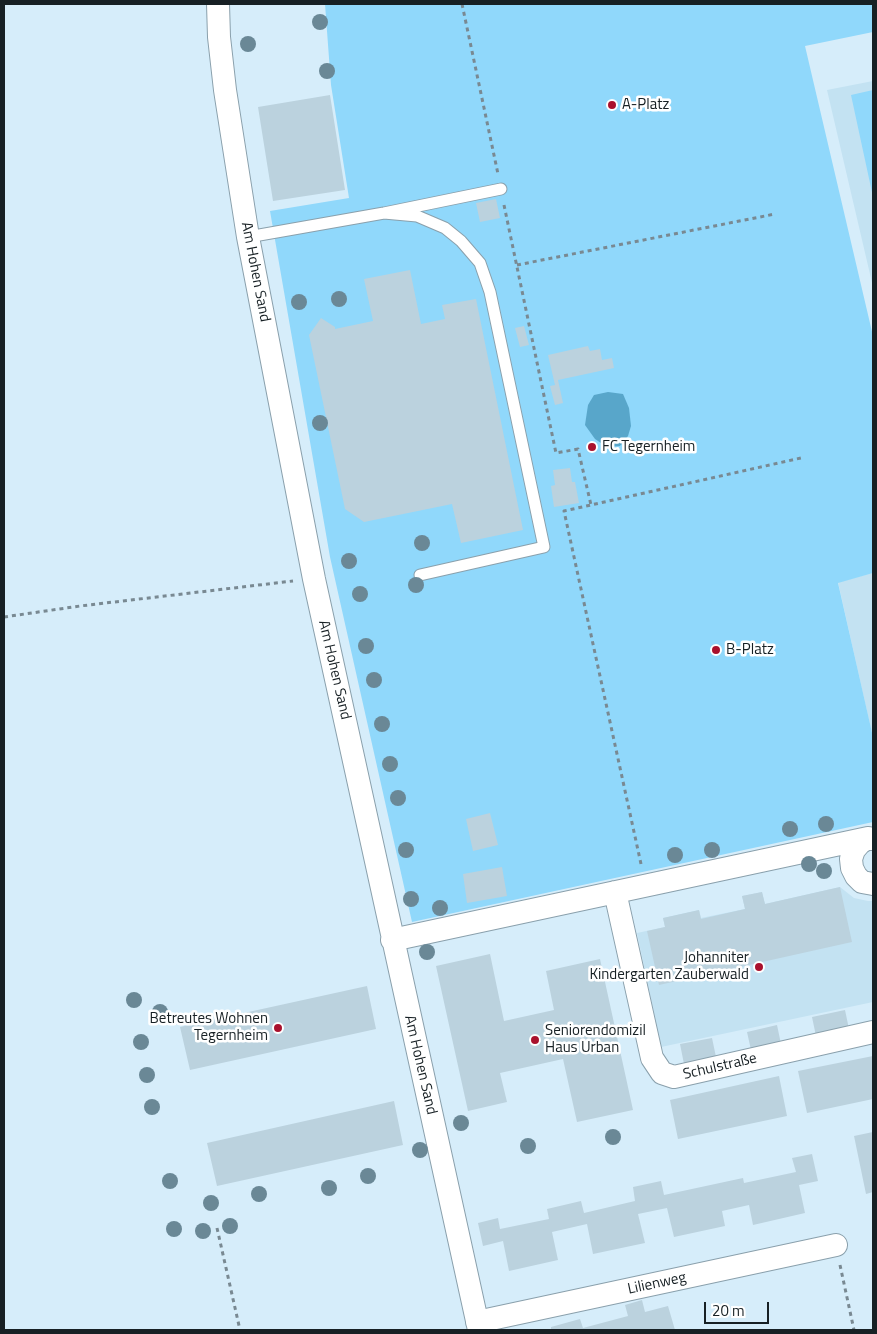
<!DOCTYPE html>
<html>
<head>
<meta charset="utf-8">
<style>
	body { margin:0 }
	#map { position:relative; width:877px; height:1334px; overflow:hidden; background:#d6edfa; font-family:"Titillium Web",sans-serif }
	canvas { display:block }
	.frame { position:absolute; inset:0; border:5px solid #172024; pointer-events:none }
	.scale { position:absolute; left:704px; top:1302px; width:65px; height:22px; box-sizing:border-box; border:2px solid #172024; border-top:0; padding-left:6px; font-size:15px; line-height:18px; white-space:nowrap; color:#172024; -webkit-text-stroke:4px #fff; paint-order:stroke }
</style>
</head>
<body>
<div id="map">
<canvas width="877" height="1334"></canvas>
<div class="frame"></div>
<div class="scale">20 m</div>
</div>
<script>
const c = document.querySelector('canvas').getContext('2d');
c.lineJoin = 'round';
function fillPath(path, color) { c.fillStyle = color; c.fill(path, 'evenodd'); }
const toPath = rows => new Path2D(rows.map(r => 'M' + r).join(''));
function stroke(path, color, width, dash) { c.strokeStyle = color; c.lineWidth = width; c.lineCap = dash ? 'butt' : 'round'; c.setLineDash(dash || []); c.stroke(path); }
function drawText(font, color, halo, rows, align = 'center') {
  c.font = font + ' "Titillium Web",sans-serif'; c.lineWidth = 5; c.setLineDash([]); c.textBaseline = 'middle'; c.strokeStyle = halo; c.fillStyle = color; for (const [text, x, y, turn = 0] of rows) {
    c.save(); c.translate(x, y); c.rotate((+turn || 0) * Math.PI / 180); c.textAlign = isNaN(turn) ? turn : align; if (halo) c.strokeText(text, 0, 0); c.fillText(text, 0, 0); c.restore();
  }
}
const built = toPath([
	[873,81,873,287,827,90],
	[873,573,873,738,838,582],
	[840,887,854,898,868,901,873,901,873,1002,661,1047,637,933,665,927,663,918,699,910,701,918,745,909,742,896,762,892,765,904]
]);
const green = toPath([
	[325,4,873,4,873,32,805,46,873,336,873,573,838,583,873,737,873,822,412,922,330,557,270,211,349,198,331,85],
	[873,90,873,197,851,95]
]);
const water = toPath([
	[608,392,623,394,629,408,631,426,628,436,620,446,607,447,595,439,585,425,588,405,594,395]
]);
const building = toPath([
	[330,95,345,190,273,201,258,107],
	[496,199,500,218,480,222,476,203],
	[410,270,421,324,445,319,442,305,476,299,523,530,461,543,452,504,364,522,345,509,309,335,321,318,335,327,335,329,373,321,364,279],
	[524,326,529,345,520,347,515,328],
	[588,346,590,351,600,349,602,360,612,358,614,368,558,380,563,403,555,405,550,386,555,385,548,355],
	[570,468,572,482,575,482,579,503,554,507,551,486,555,485,553,470],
	[490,813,498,845,473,851,466,819],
	[502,867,507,896,467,903,463,874],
	[840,887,852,942,659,985,647,931,665,927,663,918,699,910,701,919,745,909,742,896,762,892,765,904],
	[490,954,504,1021,554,1010,546,971,600,959,633,1110,577,1122,563,1059,500,1073,507,1102,468,1111,436,966],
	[367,986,376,1029,190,1070,180,1027],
	[845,1010,849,1029,816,1036,812,1017],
	[777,1025,781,1044,751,1050,747,1032],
	[712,1038,716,1057,684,1064,680,1044],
	[873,1056,873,1099,807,1113,798,1071],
	[779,1076,787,1116,678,1139,670,1100],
	[394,1101,403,1145,217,1186,207,1143],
	[873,1132,873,1192,866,1194,854,1136],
	[812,1154,818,1181,799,1185,805,1213,753,1225,749,1205,722,1211,725,1226,674,1237,667,1208,638,1214,645,1243,593,1254,587,1224,552,1232,558,1260,509,1271,503,1241,483,1246,478,1223,498,1218,500,1229,549,1219,547,1209,581,1201,584,1213,635,1201,633,1187,661,1181,664,1195,743,1178,744,1183,796,1172,792,1158],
	[642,1300,645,1312,668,1306,675,1330,551,1330,551,1327,580,1319,583,1328,628,1316,625,1305]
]);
const path = toPath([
	[462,4,498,174],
	[504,205,556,453,578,449,591,505],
	[517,265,775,214],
	[4,617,80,606,293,581],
	[641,864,564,511,801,458],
	[217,1228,240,1330],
	[840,1265,854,1330]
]);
const service = toPath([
	[384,213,417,216,445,228,461,241,480,263,490,292,544,547,420,575],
	[248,237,384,213,501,189]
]);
const minor = toPath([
	[218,4,219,37,225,90,248,237,314,579,479,1330],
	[872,839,868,838,860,843,854,850,851,859,852,868,856,876,862,882,873,884],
	[615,892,652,1058,662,1073,674,1077,873,1032],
	[392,940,868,838],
	[477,1322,836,1245]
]);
const trees = [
	[320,22],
	[248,44],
	[327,71],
	[339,299],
	[299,302],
	[320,423],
	[422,543],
	[349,561],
	[416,585],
	[360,594],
	[366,646],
	[374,680],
	[382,724],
	[390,764],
	[398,798],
	[826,824],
	[790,829],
	[406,850],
	[712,850],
	[675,855],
	[809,864],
	[824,871],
	[411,899],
	[440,908],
	[427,952],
	[134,1000],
	[160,1012],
	[141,1042],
	[147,1075],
	[152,1107],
	[461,1123],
	[613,1137],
	[528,1146],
	[420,1150],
	[368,1176],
	[170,1181],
	[329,1188],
	[259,1194],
	[211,1203],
	[230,1226],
	[174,1229],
	[203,1231]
];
const markers = [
	[612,105,5,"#a9112d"],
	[592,447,5,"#a9112d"],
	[716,650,5,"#a9112d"],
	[759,967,5,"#a9112d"],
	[278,1028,5,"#a9112d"],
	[535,1040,5,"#a9112d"]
];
const poiNames = [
	["A-Platz",622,105],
	["FC Tegernheim",602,447],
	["B-Platz",726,650],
	["Johanniter",749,958,"right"],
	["Kindergarten Zauberwald",749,975,"right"],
	["Betreutes Wohnen",268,1019,"right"],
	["Tegernheim",268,1036,"right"],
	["Seniorendomizil",545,1031],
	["Haus Urban",545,1048]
];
const streetNames = [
	["Am Hohen Sand",255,272,79],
	["Am Hohen Sand",334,670,77],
	["Am Hohen Sand",420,1065,77],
	["Schulstraße",720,1067,-13],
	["Lilienweg",657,1284,-12]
];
fillPath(built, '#c3e2f2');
fillPath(green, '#90d8fb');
fillPath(water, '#58a6ca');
fillPath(building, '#bbd2de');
stroke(service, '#8aa0ac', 13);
stroke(minor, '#8aa0ac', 24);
stroke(path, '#798992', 3, [4, 4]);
stroke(service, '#fff', 11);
stroke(minor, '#fff', 22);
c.fillStyle = '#6a8896';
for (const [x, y] of trees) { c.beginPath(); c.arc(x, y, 8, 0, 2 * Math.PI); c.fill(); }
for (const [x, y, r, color] of markers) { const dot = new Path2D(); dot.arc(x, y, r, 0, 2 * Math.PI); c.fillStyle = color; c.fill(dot); stroke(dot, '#fff', 2); }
drawText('15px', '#172024', '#fff', poiNames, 'left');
drawText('15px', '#172024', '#fff', streetNames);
</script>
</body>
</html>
